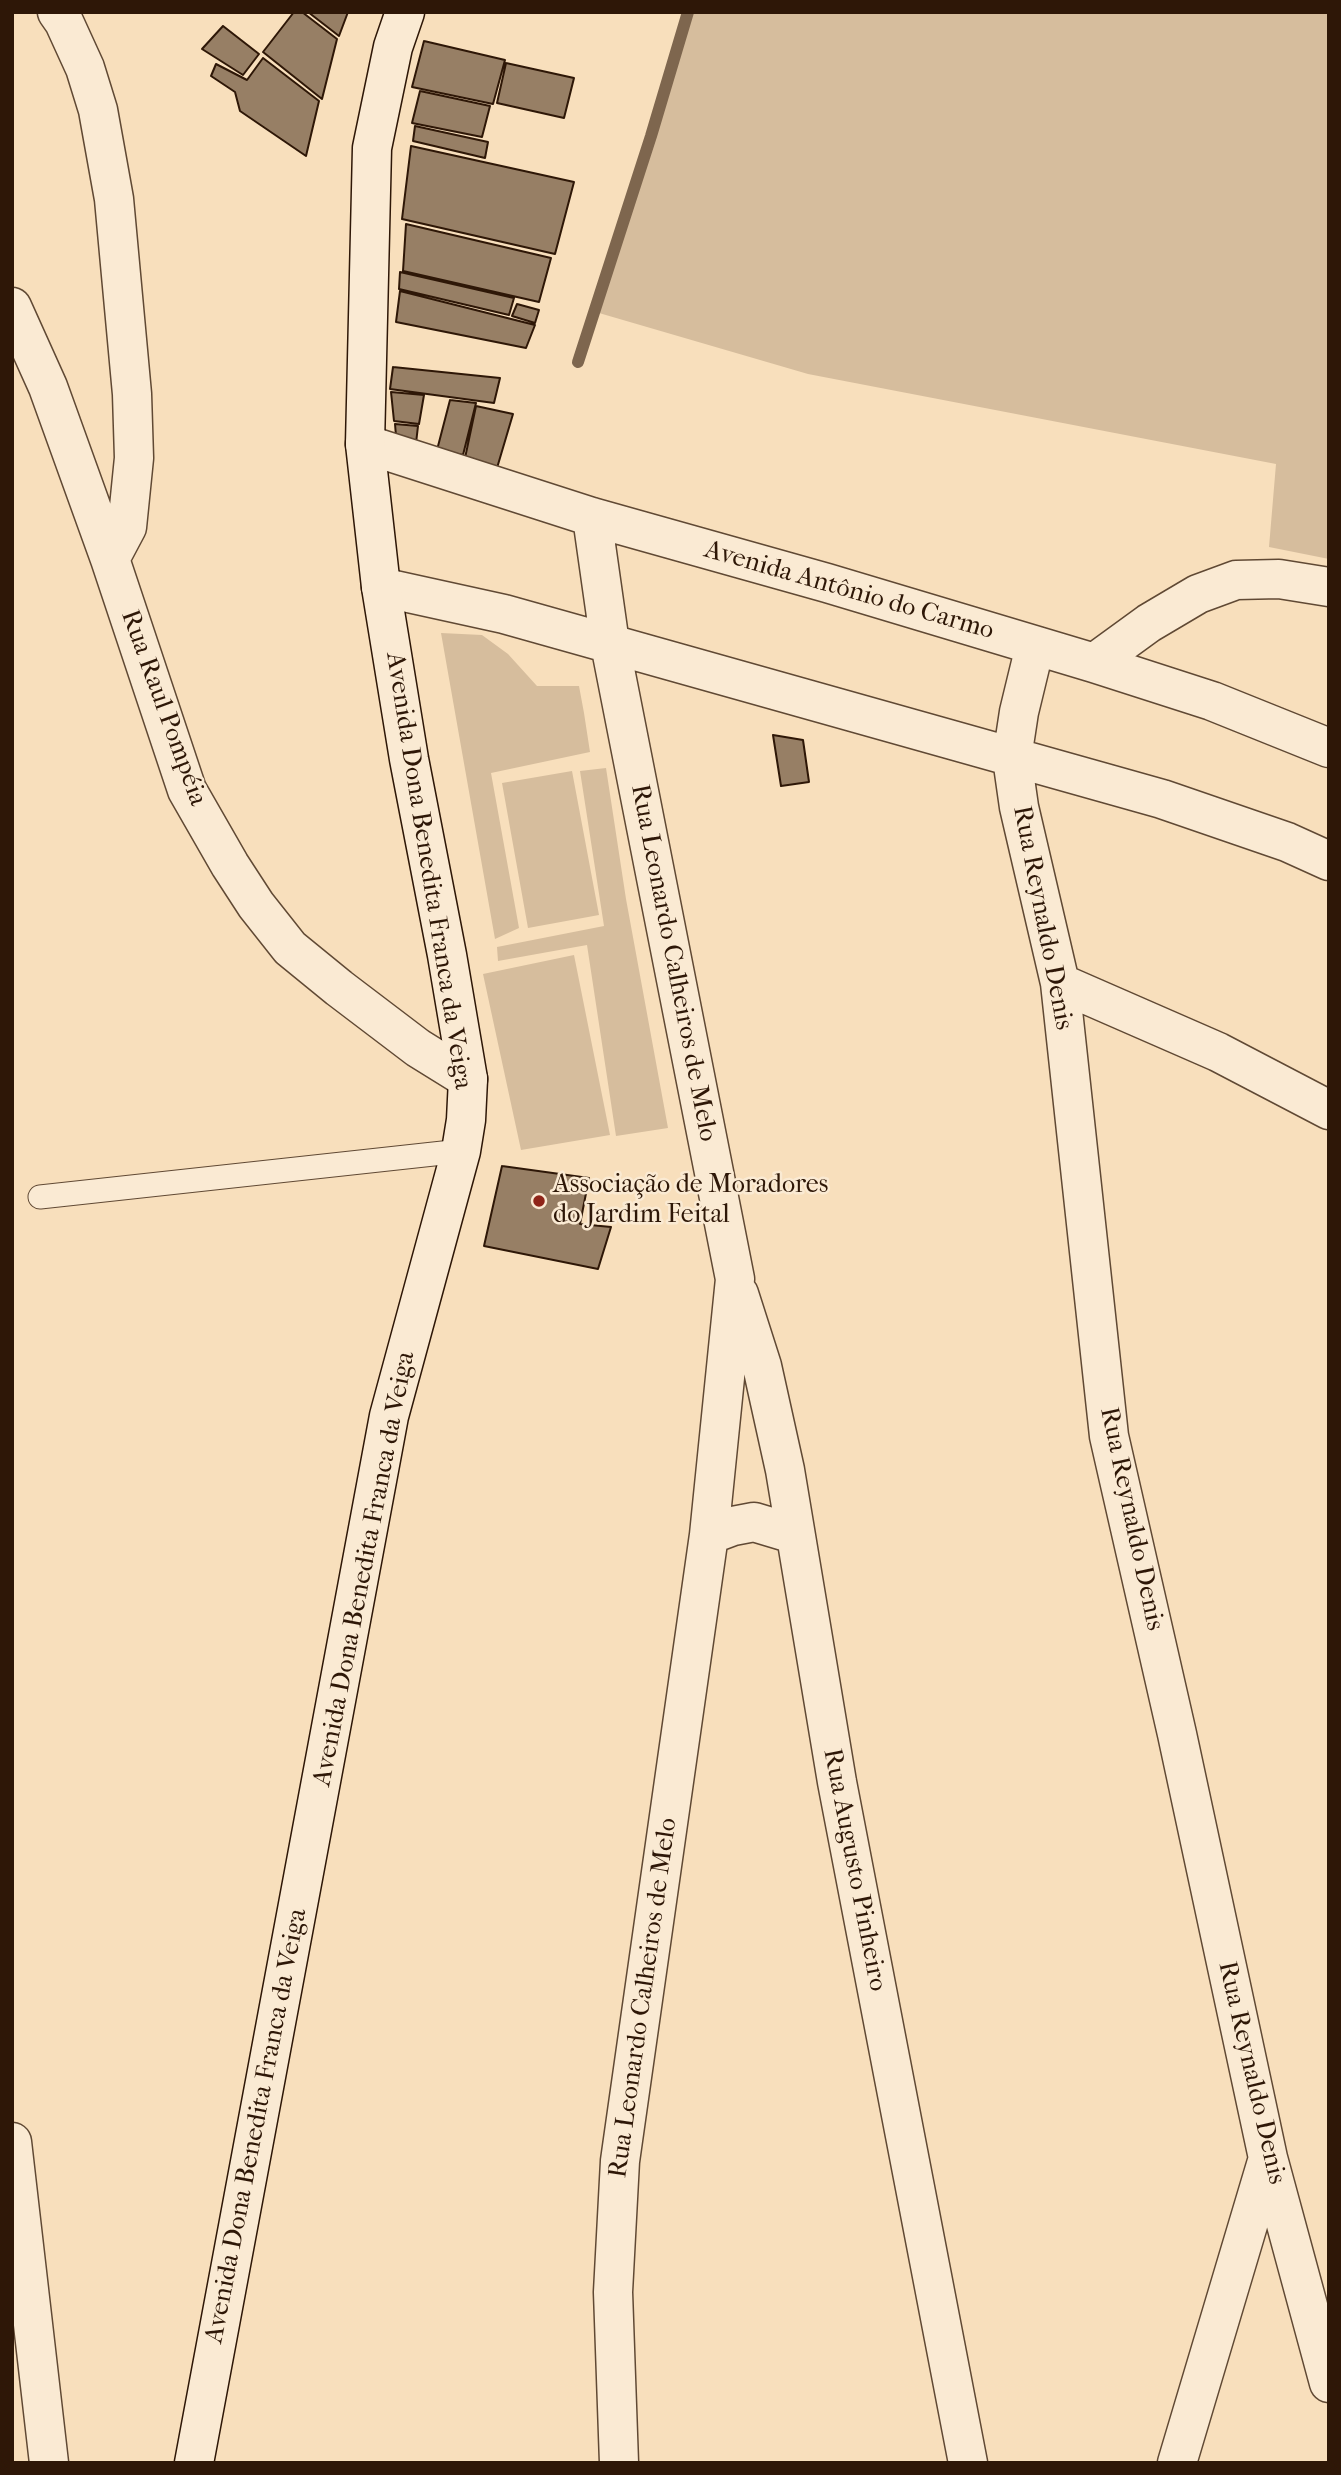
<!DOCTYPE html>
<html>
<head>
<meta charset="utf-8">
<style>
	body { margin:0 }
	#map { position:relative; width:1341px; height:2475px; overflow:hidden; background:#f8dfbc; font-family:"IM FELL French Canon",serif }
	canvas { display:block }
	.frame { position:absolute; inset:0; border:14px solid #2e1707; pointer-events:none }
</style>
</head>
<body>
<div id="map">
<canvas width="1341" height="2475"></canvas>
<div class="frame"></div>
</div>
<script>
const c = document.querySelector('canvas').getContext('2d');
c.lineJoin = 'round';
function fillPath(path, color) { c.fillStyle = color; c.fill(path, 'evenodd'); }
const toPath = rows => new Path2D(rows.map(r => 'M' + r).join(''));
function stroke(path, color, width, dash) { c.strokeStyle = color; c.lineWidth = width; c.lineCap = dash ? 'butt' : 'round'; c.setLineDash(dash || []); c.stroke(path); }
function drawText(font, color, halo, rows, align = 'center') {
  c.font = font + ' "IM FELL French Canon",serif'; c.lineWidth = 5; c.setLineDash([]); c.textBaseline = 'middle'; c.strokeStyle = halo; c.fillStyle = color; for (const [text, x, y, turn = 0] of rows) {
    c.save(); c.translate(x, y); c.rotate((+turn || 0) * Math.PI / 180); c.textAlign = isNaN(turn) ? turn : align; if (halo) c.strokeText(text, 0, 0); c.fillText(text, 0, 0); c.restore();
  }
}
const green = toPath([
	[688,12,1329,12,1329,559,1269,547,1276,464,808,374,599,313],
	[441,633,482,635,508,654,537,686,579,686,584,713,590,752,491,773,519,928,495,939],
	[606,768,626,899,668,1128,616,1136,587,945,498,961,497,947,604,926,580,771],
	[572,771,599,915,528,928,502,783],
	[574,955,610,1135,521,1150,483,974]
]);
const stream = toPath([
	[578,362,651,136,688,12]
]);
const building = toPath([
	[294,12,302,12,337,39,322,99,263,52,294,12],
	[308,12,348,12,339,36,308,12],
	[223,26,259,54,243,75,202,49,223,26],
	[424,41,505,60,493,104,412,87,424,41],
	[263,58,319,101,306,156,240,111,235,92,211,76,216,64,247,80,263,58],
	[506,63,574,78,564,118,497,103,506,63],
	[420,91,490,106,482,137,412,123,420,91],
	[415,126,488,142,485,158,413,141,415,126],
	[411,146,574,182,555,254,402,219,411,146],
	[406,224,551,258,539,302,403,271,406,224],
	[400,272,514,298,509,315,399,289,400,272],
	[400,291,535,325,526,348,396,322,400,291],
	[517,304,539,310,535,323,512,316,517,304],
	[393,367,500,378,494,403,390,389,393,367],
	[391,392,424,395,419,424,394,421,391,392],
	[450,400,476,403,463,455,437,450,450,400],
	[476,406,513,414,497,468,465,458,476,406],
	[395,424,418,426,415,452,396,436,395,424],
	[773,735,803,740,809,782,781,786,773,735],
	[502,1166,589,1178,580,1224,611,1227,598,1269,484,1246,502,1166]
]);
const lane = toPath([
	[40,1197,461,1151]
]);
const street = toPath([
	[57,12,64,22,85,68,98,110,114,199,132,394,134,458,127,527,110,559],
	[12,307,48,387,110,559,187,790,230,865,256,905,290,948,339,988,418,1048,468,1079],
	[365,444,592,517,827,583,1094,663,1212,701,1329,748],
	[592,517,610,644,735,1279,709,1535,620,2161,613,2292,619,2463],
	[381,587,504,614,1162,799,1287,842,1329,861],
	[1035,646,1019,712,1012,758,1019,807,1060,983,1109,1436,1177,1734,1268,2158,1329,2383],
	[1094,663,1149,623,1198,594,1236,580,1279,579,1329,587],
	[1060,983,1218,1052,1329,1110],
	[739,1294,762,1366,785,1470,837,1782,968,2463],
	[709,1535,733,1526,754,1522,794,1534],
	[12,2142,49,2463],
	[1177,2463,1268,2158]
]);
const secondary = toPath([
	[194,2463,389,1416,461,1151,466,1120,468,1079,447,955,409,759,381,587,365,444,372,148,393,47,405,12]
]);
const markers = [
	[539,1201,7,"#8f2418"]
];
const streetNames = [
	["Avenida Antônio do Carmo",849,591,16],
	["Rua Raul Pompéia",163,708,70],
	["Avenida Dona Benedita Franca da Veiga",428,871,81],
	["Rua Reynaldo Denis",1042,918,79],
	["Rua Leonardo Calheiros de Melo",673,963,79],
	["Rua Reynaldo Denis",1131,1519,78],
	["Avenida Dona Benedita Franca da Veiga",365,1569,-79],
	["Rua Augusto Pinheiro",854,1870,79],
	["Rua Leonardo Calheiros de Melo",644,1998,-82],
	["Rua Reynaldo Denis",1251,2073,77],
	["Avenida Dona Benedita Franca da Veiga",257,2126,-79]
];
const poiNames = [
	["Associação de Moradores",553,1186],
	["do Jardim Feital",553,1216]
];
fillPath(green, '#d6bd9d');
stroke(stream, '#7e664e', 12);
fillPath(building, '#977f65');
stroke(building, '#2e1707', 2);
stroke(lane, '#604934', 25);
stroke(street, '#604934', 41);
stroke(secondary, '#2e1707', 41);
stroke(lane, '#faead3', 23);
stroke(street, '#faead3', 38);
stroke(secondary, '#faead3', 38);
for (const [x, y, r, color] of markers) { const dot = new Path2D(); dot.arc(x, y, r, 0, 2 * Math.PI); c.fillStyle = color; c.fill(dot); stroke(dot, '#faead3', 2.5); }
drawText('26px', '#2e1707', '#faead3', streetNames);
drawText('26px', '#2e1707', '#faead3', poiNames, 'left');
</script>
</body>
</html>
